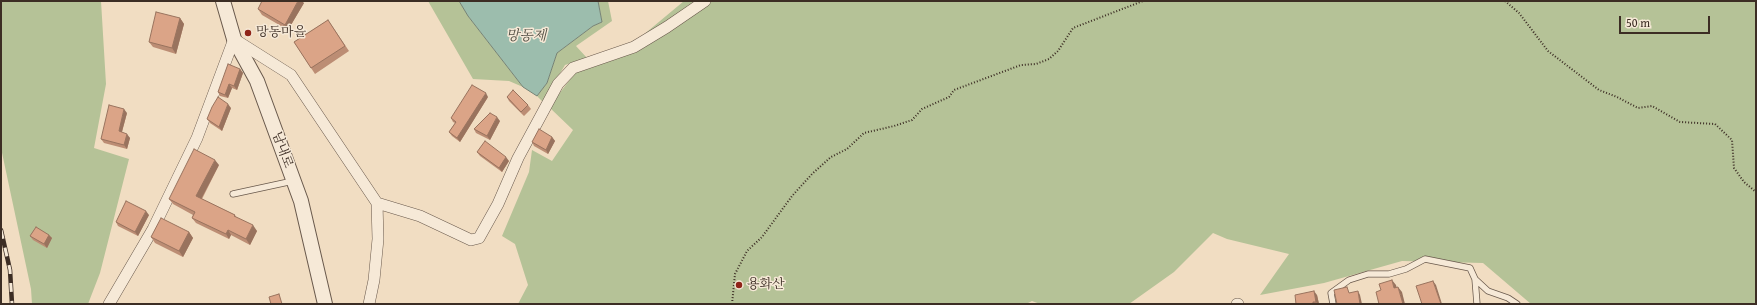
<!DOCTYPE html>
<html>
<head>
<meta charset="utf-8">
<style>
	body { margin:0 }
	#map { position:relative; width:1757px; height:305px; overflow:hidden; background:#f1ddc2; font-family:"Gentium Book Plus",serif }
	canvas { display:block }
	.frame { position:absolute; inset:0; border:2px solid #3c2d24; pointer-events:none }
	.scale { position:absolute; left:1619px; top:16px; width:91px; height:18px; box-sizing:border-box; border:2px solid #3c2d24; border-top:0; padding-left:5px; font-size:12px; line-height:14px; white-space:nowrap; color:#3c2d24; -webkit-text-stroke:3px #f6e9d7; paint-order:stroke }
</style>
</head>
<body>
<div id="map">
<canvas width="1757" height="305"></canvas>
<div class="frame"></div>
<div class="scale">50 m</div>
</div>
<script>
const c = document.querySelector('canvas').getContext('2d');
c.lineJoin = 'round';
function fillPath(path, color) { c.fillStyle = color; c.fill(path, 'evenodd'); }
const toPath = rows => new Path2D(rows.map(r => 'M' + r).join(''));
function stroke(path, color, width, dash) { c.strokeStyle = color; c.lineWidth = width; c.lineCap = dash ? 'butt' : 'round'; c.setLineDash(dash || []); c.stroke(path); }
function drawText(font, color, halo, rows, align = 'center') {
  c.font = font + ' "Gentium Book Plus","Noto Serif KR",serif'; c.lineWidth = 3; c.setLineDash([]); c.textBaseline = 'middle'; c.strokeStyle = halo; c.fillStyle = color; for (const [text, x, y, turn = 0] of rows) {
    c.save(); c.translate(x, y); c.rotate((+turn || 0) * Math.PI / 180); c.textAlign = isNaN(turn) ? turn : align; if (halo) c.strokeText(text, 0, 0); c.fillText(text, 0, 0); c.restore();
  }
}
const green = toPath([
	[1,1,101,1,106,84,94,148,129,159,100,273,88,304,32,304,31,289,1,148],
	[428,1,459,1,468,16,523,87,509,81,473,79],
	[598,1,608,1,612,21,576,46,587,58,565,65,543,102,537,96,547,83,557,53,593,26,602,22],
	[684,1,1756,1,1756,304,1531,304,1483,263,1402,261,1324,283,1260,295,1289,254,1227,239,1213,233,1174,272,1129,304,1040,304,1032,301,1026,304,518,304,528,285,515,244,502,236,529,172,532,150,552,161,573,130,549,107,575,73,642,36]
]);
const water = toPath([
	[459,1,598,1,602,22,593,26,557,53,547,83,537,96,523,87,468,16,459,1]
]);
const path = toPath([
	[1505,1,1519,13,1548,51,1599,90,1617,97,1638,108,1652,106,1680,122,1715,124,1732,140,1734,168,1744,182,1756,192],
	[732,304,735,274,747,251,762,237,792,196,812,174,831,157,847,149,864,133,894,126,912,120,922,109,949,97,954,90,1021,65,1036,64,1049,59,1058,51,1073,28,1143,1]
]);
const service = toPath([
	[233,194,293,181],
	[1475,279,1488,291,1508,298,1517,304],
	[1333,304,1331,293,1349,280,1368,274,1389,274,1406,269,1425,259,1470,268,1475,279,1477,304]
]);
const minor = toPath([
	[109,304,153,229,197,138,234,39,291,75,377,203],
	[369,304,374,280,378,239,377,203,420,216,471,240,479,238,498,204,518,158,558,84,573,68,634,47,667,27,705,1],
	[1237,304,1238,304]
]);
const tertiary = toPath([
	[223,1,234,39,257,81,301,201,325,304]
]);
const rail = toPath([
	[1,230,10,270,12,304]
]);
const wall = toPath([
	[304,3,288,30,262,15,258,9],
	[180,18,184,24,176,54,153,47,149,42],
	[328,20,349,51,315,74,294,42],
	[240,69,243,73,237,90,232,88,228,98,220,96,218,92],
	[488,97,460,142,452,136,449,132,455,123,453,122,451,118],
	[507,97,528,105,531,109,524,116,509,101],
	[231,108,222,131,210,123,207,119],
	[127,113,122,132,130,138,127,149,104,143,101,139],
	[500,121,490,140,476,133,474,129],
	[552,137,555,141,548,154,534,146,532,142],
	[477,152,509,161,502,172,480,156],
	[219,165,202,199,235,215,237,218,257,231,250,245,231,235,229,239,196,223,192,218,193,215,173,204,169,199],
	[149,215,138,236,118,226,116,222],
	[189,232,193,238,183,257,155,243,151,237],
	[49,235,52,238,47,248,33,240,30,236],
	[1317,295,1319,304,1296,304]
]);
const shadedWall = toPath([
	[298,1,302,1,304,3,288,30,285,25],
	[180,18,184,24,176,54,172,48],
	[240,69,243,73,237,90,234,86],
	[229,84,232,88,228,98,225,95],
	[486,93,488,97,460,142,457,138],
	[228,104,231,108,222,131,219,127],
	[124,109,127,113,121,135,119,131],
	[497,117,500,121,490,140,487,136],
	[127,134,130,138,127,149,124,145],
	[552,137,555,141,548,154,546,150],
	[506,157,509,161,502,172,499,168],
	[215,160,219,165,200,201,196,196],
	[146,211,149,215,138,236,135,232],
	[253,225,257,231,250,245,246,239],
	[228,230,231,235,229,239,226,234],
	[189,232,193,238,183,257,179,251],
	[49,235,52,238,47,248,44,244],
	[1392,280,1396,285,1398,293,1394,288],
	[1433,281,1436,285,1442,304,1441,304],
	[1398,287,1402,292,1405,304,1403,304],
	[1314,291,1317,295,1319,304,1318,304,1316,302],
	[1358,291,1360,295,1362,304,1360,304]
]);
const building = toPath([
	[262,1,298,1,285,25,258,9,262,1],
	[156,12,180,18,172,48,149,42,156,12],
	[328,20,345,46,311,68,294,42,328,20],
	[228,64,240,69,234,86,229,84,225,95,218,92,228,64],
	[472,85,486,93,457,138,449,132,456,122,451,118,472,85],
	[513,90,528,105,521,112,507,97,513,90],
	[218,97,228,104,219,127,207,119,212,107,218,97],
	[109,105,124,109,119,131,127,134,124,145,101,139,109,105],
	[490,113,497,117,487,136,474,129,490,113],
	[539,129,552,137,546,150,532,142,539,129],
	[485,141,506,157,499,168,477,152,485,141],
	[194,149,215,160,196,196,235,215,234,216,253,225,246,239,228,230,226,234,192,218,195,212,169,199,194,149],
	[126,201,146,211,135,232,116,222,126,201],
	[161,218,189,232,179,251,151,237,161,218],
	[36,227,49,235,44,244,30,236,36,227],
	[1392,280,1394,288,1398,287,1403,304,1379,304,1376,292,1381,290,1379,284,1392,280],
	[1433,281,1441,304,1422,304,1416,286,1433,281],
	[1347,287,1349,293,1358,291,1360,304,1337,304,1334,290,1347,287],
	[1314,291,1316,302,1313,302,1313,304,1296,304,1295,295,1314,291],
	[279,294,282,304,271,304,269,297,279,294]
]);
const markers = [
	[248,33,4,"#8f2418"],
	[739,285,4,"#8f2418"]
];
const poiNames = [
	["망동마을",256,33],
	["용화산",747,285]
];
const streetNames = [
	["남내로",282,150,70]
];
const waterNames = [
	["망동제",526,36]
];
fillPath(green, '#b5c297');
fillPath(water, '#9cbdad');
stroke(water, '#768376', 1);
stroke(service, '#69594c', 7);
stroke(minor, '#69594c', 12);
stroke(tertiary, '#69594c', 16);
stroke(path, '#3c2d24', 2, [1, 2]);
stroke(service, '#f6e9d7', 5.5);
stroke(minor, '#f6e9d7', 11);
stroke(tertiary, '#f6e9d7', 14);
stroke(rail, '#3c2d24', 4.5);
stroke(rail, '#f6e9d7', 3, [9]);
fillPath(wall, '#bc8d74');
fillPath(shadedWall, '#99735e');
fillPath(building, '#dba487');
stroke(building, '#99735e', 1);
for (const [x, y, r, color] of markers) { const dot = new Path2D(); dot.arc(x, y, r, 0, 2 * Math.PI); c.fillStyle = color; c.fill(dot); stroke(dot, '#f6e9d7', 1.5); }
drawText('13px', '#3c2d24', '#f6e9d7', poiNames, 'left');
drawText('13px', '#3c2d24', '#f6e9d7', streetNames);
drawText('italic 14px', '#545146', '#f6e9d7', waterNames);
</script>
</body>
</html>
